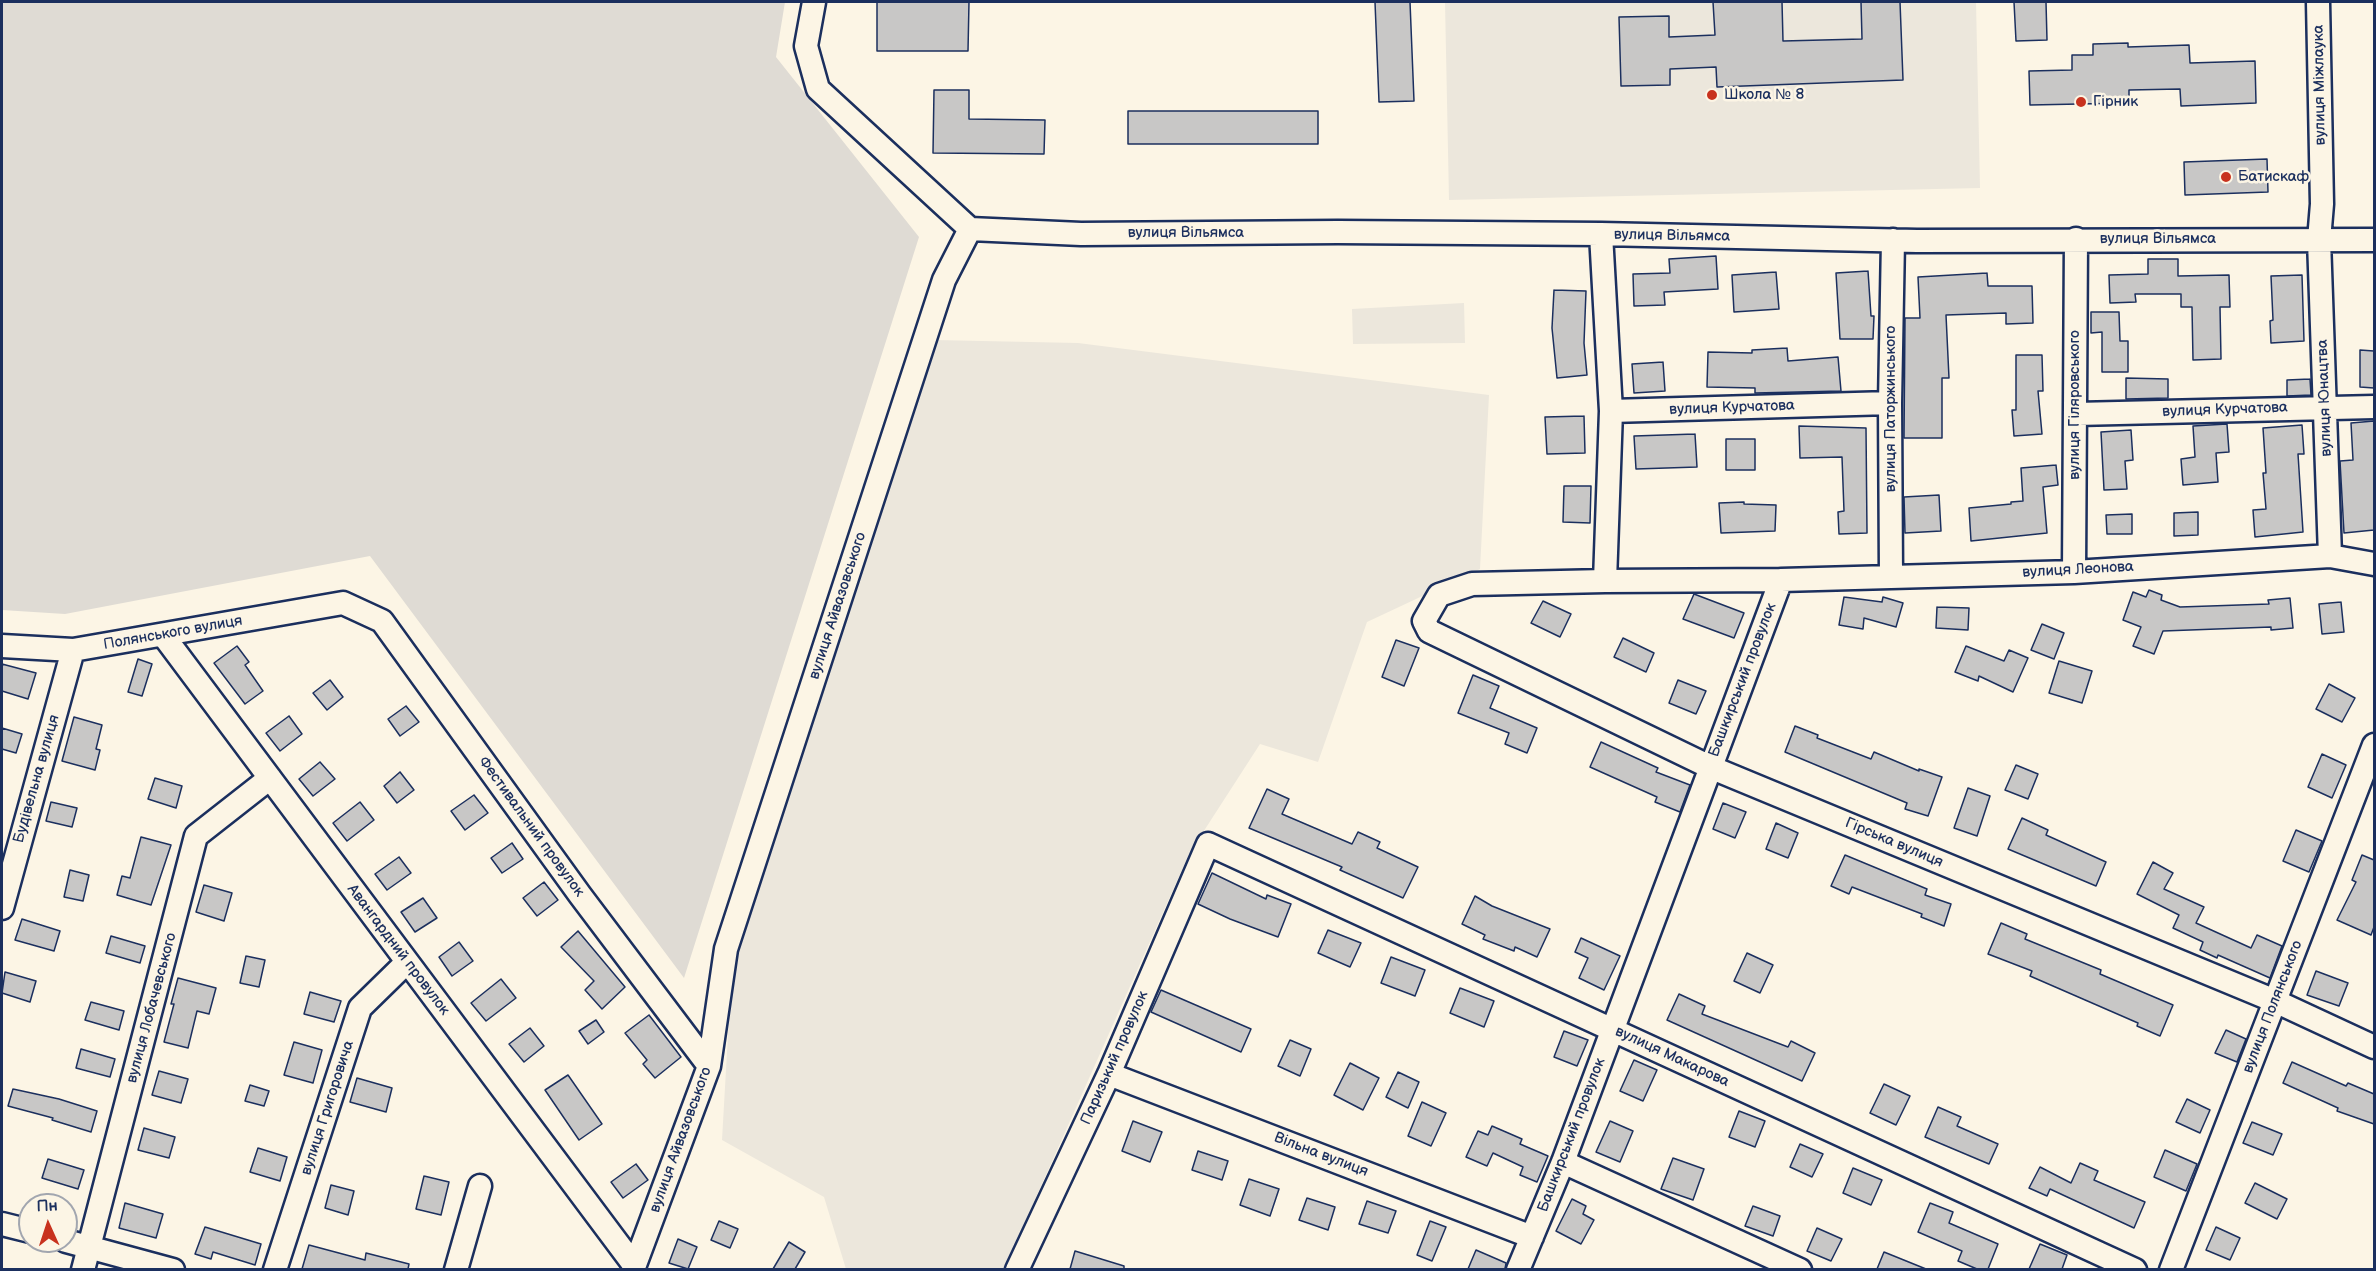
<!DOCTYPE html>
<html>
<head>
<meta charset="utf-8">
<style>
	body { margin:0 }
	#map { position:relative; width:2376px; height:1271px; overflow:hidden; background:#fcf5e5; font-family:"Balsamiq Sans",sans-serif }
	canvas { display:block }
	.frame { position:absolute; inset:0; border:3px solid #1b2f5e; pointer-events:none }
	.north { position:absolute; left:18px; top:1193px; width:60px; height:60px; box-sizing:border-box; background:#fcf5e5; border:2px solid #a2a6af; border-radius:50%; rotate:357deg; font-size:16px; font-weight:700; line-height:24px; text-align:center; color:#1b2f5e }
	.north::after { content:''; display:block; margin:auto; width:21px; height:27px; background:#c8321e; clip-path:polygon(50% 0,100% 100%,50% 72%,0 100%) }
</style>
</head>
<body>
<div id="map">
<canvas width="2376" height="1271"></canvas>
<div class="frame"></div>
<div class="north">Пн</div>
</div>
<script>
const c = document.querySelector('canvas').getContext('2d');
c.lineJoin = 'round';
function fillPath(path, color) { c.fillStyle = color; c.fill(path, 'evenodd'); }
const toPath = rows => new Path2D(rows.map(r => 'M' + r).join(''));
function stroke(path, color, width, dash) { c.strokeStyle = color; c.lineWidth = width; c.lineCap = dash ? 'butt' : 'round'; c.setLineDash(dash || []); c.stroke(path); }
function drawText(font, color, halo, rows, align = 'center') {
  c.font = font + ' "Balsamiq Sans",sans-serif'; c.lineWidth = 5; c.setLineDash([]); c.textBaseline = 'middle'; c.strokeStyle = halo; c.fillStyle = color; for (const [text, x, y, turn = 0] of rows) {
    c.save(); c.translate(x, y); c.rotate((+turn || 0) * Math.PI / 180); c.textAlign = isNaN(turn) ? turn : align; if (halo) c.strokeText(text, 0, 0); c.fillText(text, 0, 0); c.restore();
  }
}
const built = toPath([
	[1445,2,1976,2,1980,188,1449,200],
	[1464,303,1465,343,1353,344,1352,309],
	[934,340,1078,343,1489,395,1480,569,1367,622,1318,762,1260,744,1189,854,1004,1269,846,1269,824,1197,722,1140,732,964]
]);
const green = toPath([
	[2,2,785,2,776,57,919,237,684,978,370,556,65,614,2,610]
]);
const building = toPath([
	[877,2,969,2,968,51,877,51,877,2],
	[1375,2,1410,2,1414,101,1379,102,1375,2],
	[1713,2,1782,2,1783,41,1862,39,1861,2,1900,2,1903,80,1717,87,1716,67,1670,69,1670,85,1621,86,1619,17,1669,16,1669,37,1715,35,1713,2],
	[2014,2,2046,2,2047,40,2016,41,2014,2],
	[2128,43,2128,47,2189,45,2190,63,2255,61,2256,103,2181,106,2180,89,2129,90,2129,103,2030,105,2029,71,2072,70,2072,55,2093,55,2093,44,2128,43],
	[934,90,969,90,969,119,1045,120,1044,154,933,153,934,90],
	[1128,111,1318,111,1318,144,1128,144,1128,111],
	[2267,159,2268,192,2185,195,2184,162,2267,159],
	[1716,256,1718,289,1664,292,1665,305,1634,306,1633,274,1670,273,1669,259,1716,256],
	[2148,259,2178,259,2178,276,2229,275,2230,307,2220,307,2221,359,2193,360,2192,307,2181,307,2181,294,2135,294,2136,302,2110,303,2109,275,2148,274,2148,259],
	[1868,271,1871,316,1874,316,1873,339,1840,339,1836,273,1868,271],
	[1776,272,1779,309,1734,312,1732,275,1776,272],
	[1987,273,1988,286,2032,286,2033,323,2006,324,2006,313,1946,315,1949,378,1942,378,1942,438,1904,438,1905,318,1920,318,1918,277,1987,273],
	[2302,275,2304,341,2271,343,2270,321,2273,320,2271,276,2302,275],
	[1554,290,1586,291,1584,343,1587,375,1557,378,1552,328,1554,290],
	[2091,312,2119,312,2120,341,2128,341,2128,372,2102,372,2102,332,2091,333,2091,312],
	[1787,348,1788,361,1838,357,1841,391,1755,393,1755,388,1707,387,1708,352,1752,353,1752,350,1787,348],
	[2360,350,2374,351,2374,388,2360,387,2360,350],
	[2016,355,2042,355,2043,391,2038,391,2042,434,2014,436,2012,410,2016,410,2016,355],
	[1663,362,1665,391,1634,393,1632,364,1663,362],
	[2126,378,2168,379,2168,398,2126,399,2126,378],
	[2310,379,2311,395,2287,396,2287,380,2310,379],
	[1584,416,1585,453,1547,454,1545,417,1584,416],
	[2374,421,2374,530,2344,533,2340,461,2353,460,2351,423,2374,421],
	[2227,424,2229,452,2216,453,2218,482,2183,485,2181,459,2195,457,2193,426,2227,424],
	[2302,425,2304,454,2298,454,2303,532,2255,537,2253,510,2266,509,2263,473,2266,473,2263,428,2302,425],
	[1799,426,1866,428,1867,533,1839,534,1838,512,1844,511,1842,457,1800,458,1799,426],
	[2131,430,2133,460,2125,461,2127,489,2104,490,2101,432,2131,430],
	[1695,434,1697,467,1636,469,1634,436,1695,434],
	[1726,439,1755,439,1755,470,1726,470,1726,439],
	[2056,465,2058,485,2043,487,2047,533,1971,541,1969,508,2011,504,2011,502,2023,501,2021,468,2056,465],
	[1564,486,1591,486,1590,523,1563,522,1564,486],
	[1939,495,1941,531,1905,533,1904,497,1939,495],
	[1744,502,1744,504,1776,505,1775,531,1721,533,1719,503,1744,502],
	[2198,512,2198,535,2174,536,2174,513,2198,512],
	[2132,514,2132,534,2107,534,2106,515,2132,514],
	[2149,590,2162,595,2161,600,2180,607,2269,604,2268,600,2290,598,2293,628,2271,630,2271,627,2163,631,2154,654,2133,646,2141,627,2123,620,2133,592,2146,597,2149,590],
	[1694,594,1744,613,1734,638,1683,619,1694,594],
	[1844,597,1882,602,1883,597,1903,603,1896,627,1864,618,1863,629,1839,625,1844,597],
	[1543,601,1571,614,1560,637,1531,623,1543,601],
	[2341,602,2344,632,2322,634,2319,604,2341,602],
	[1937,607,1969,608,1968,630,1936,628,1937,607],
	[2042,624,2064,633,2054,659,2031,650,2042,624],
	[1623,638,1654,653,1646,672,1614,657,1623,638],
	[1396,640,1419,648,1404,686,1382,677,1396,640],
	[237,646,249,662,245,665,263,691,245,704,214,663,237,646],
	[1966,646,2004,661,2009,650,2028,658,2013,692,1979,676,1978,681,1955,672,1966,646],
	[138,659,152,664,142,696,128,692,138,659],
	[2059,661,2092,671,2082,703,2049,693,2059,661],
	[2,664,36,673,28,699,2,691,2,664],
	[1473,675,1499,686,1490,708,1537,728,1527,753,1505,744,1509,733,1458,713,1473,675],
	[330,680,343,697,327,710,313,693,330,680],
	[1678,680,1706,691,1696,714,1669,703,1678,680],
	[2329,684,2355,698,2342,722,2316,709,2329,684],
	[406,706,419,722,400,736,388,719,406,706],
	[289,716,302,734,280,751,266,733,289,716],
	[74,717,102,725,96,749,100,750,95,770,62,761,74,717],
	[1795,726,1818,735,1817,738,1871,759,1874,752,1919,771,1919,769,1942,777,1928,816,1905,809,1907,803,1785,752,1795,726],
	[2,728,22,734,16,753,2,749,2,728],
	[1601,742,1658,768,1656,772,1690,785,1680,812,1655,802,1657,797,1590,767,1601,742],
	[2322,754,2346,765,2332,798,2308,787,2322,754],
	[320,762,335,779,313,796,299,779,320,762],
	[2016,765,2038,774,2028,799,2005,790,2016,765],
	[400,772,414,790,397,803,384,786,400,772],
	[155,778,182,786,176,808,148,799,155,778],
	[1968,788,1990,796,1977,836,1954,828,1968,788],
	[1267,789,1289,799,1282,814,1352,844,1358,832,1380,842,1377,848,1418,867,1403,898,1340,870,1342,867,1249,828,1267,789],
	[474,795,488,813,465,830,451,811,474,795],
	[51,802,77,808,72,827,46,821,51,802],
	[360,802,374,820,347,841,333,823,360,802],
	[1723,803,1746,812,1735,838,1713,829,1723,803],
	[2022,818,2048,830,2046,835,2106,862,2096,886,2008,849,2022,818],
	[1776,823,1798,833,1788,858,1766,849,1776,823],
	[2296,830,2322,841,2309,872,2283,861,2296,830],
	[141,837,171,845,151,905,117,895,122,876,130,878,141,837],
	[512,843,523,859,502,873,491,858,512,843],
	[1845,855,1927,889,1925,895,1951,904,1944,926,1921,917,1922,914,1852,887,1849,894,1831,886,1845,855],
	[2362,855,2374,860,2374,927,2371,935,2337,920,2356,882,2352,880,2362,855],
	[399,857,411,873,387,890,375,874,399,857],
	[2153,862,2173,873,2164,889,2204,907,2196,923,2251,948,2257,935,2282,946,2270,978,2218,955,2217,958,2200,950,2203,942,2173,928,2179,915,2137,894,2153,862],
	[70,870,89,875,83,901,64,897,70,870],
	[1212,873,1266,899,1267,895,1291,904,1278,937,1230,919,1198,904,1212,873],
	[544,882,558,900,537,916,523,898,544,882],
	[204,885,232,893,224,921,196,912,204,885],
	[1475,896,1492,906,1550,929,1537,957,1515,947,1514,951,1483,939,1485,935,1462,924,1475,896],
	[423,898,437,918,415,932,401,912,423,898],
	[22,919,60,931,54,951,15,940,22,919],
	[2001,923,2027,934,2025,939,2101,970,2100,974,2173,1005,2160,1036,2137,1026,2138,1023,2030,976,2032,971,1988,954,2001,923],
	[1328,930,1361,943,1350,967,1318,953,1328,930],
	[578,931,625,987,602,1009,585,990,594,981,561,947,578,931],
	[111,936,145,946,140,963,106,953,111,936],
	[1581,938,1620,956,1604,990,1579,978,1588,958,1575,952,1581,938],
	[459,942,473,961,452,976,439,957,459,942],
	[1747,953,1773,965,1760,993,1734,981,1747,953],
	[246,956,265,960,259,987,240,983,246,956],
	[1391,957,1425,970,1415,996,1381,983,1391,957],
	[2316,971,2348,983,2339,1006,2307,995,2316,971],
	[5,972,36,981,30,1002,2,993,5,972],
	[178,978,216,988,209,1014,197,1011,188,1048,164,1042,174,1004,171,1004,178,978],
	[501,979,516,998,486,1021,471,1003,501,979],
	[1460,988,1494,1001,1484,1027,1450,1013,1460,988],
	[1161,990,1251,1029,1241,1052,1151,1012,1161,990],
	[310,992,341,1001,334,1022,304,1014,310,992],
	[1679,994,1705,1006,1702,1014,1788,1047,1791,1041,1815,1053,1802,1081,1667,1020,1679,994],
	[91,1002,124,1011,119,1030,85,1020,91,1002],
	[649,1015,681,1057,655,1078,643,1064,647,1060,625,1033,649,1015],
	[596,1020,604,1032,588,1044,579,1031,596,1020],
	[530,1028,544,1046,524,1062,509,1044,530,1028],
	[2226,1030,2246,1039,2237,1062,2215,1053,2226,1030],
	[1564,1031,1588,1040,1577,1066,1554,1057,1564,1031],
	[1290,1040,1311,1049,1300,1076,1278,1066,1290,1040],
	[294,1042,322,1050,313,1083,284,1075,294,1042],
	[81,1049,115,1059,110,1077,76,1068,81,1049],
	[1634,1060,1657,1070,1643,1101,1620,1091,1634,1060],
	[2292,1062,2346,1086,2348,1083,2374,1094,2374,1124,2337,1111,2338,1108,2283,1083,2292,1062],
	[1350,1063,1379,1078,1363,1110,1334,1095,1350,1063],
	[159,1071,188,1079,181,1103,152,1095,159,1071],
	[1398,1072,1419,1082,1408,1108,1386,1097,1398,1072],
	[568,1075,602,1124,579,1140,545,1090,568,1075],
	[357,1078,392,1088,386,1112,350,1102,357,1078],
	[1884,1084,1910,1096,1896,1125,1870,1113,1884,1084],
	[250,1085,269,1091,264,1106,245,1101,250,1085],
	[13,1089,59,1099,97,1111,91,1132,52,1120,53,1118,8,1106,13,1089],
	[2187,1099,2210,1110,2200,1133,2176,1122,2187,1099],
	[1422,1102,1446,1113,1431,1146,1408,1136,1422,1102],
	[1938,1107,1961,1117,1957,1126,1998,1144,1989,1164,1925,1137,1938,1107],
	[1739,1111,1765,1121,1755,1147,1729,1137,1739,1111],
	[1133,1121,1162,1132,1150,1162,1122,1151,1133,1121],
	[1610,1121,1633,1131,1620,1162,1596,1152,1610,1121],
	[2252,1122,2282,1134,2273,1155,2243,1143,2252,1122],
	[1492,1126,1522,1139,1520,1144,1548,1156,1537,1182,1520,1175,1523,1167,1493,1153,1487,1166,1466,1157,1478,1131,1488,1135,1492,1126],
	[144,1128,175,1137,169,1158,138,1150,144,1128],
	[1800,1144,1823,1154,1812,1177,1790,1167,1800,1144],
	[258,1148,287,1157,280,1181,250,1172,258,1148],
	[2165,1150,2197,1164,2186,1191,2154,1177,2165,1150],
	[1198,1151,1228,1161,1222,1180,1192,1170,1198,1151],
	[1673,1158,1704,1169,1693,1200,1661,1189,1673,1158],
	[48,1159,84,1170,78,1189,42,1178,48,1159],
	[2080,1163,2098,1171,2094,1180,2145,1202,2134,1228,2050,1189,2047,1196,2029,1188,2040,1167,2071,1183,2080,1163],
	[636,1164,648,1180,623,1198,611,1182,636,1164],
	[1853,1168,1882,1180,1871,1205,1843,1193,1853,1168],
	[424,1176,449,1182,441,1215,416,1209,424,1176],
	[1249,1179,1279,1189,1270,1216,1240,1205,1249,1179],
	[2255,1183,2287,1199,2277,1219,2245,1203,2255,1183],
	[331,1185,354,1191,348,1215,325,1208,331,1185],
	[1307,1198,1335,1207,1328,1230,1299,1220,1307,1198],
	[1572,1199,1586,1206,1583,1214,1594,1220,1581,1244,1556,1231,1572,1199],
	[1367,1201,1396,1211,1388,1233,1359,1224,1367,1201],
	[125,1203,163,1214,156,1238,119,1228,125,1203],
	[1930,1203,1953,1212,1949,1223,1998,1244,1988,1269,1977,1269,1958,1261,1962,1251,1918,1232,1930,1203],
	[1753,1206,1780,1216,1773,1236,1745,1226,1753,1206],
	[719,1221,738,1229,730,1248,711,1240,719,1221],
	[1430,1221,1446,1227,1432,1261,1417,1255,1430,1221],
	[205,1227,261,1244,255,1265,213,1252,211,1259,195,1254,205,1227],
	[2216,1227,2240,1238,2230,1260,2206,1250,2216,1227],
	[1817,1228,1842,1239,1831,1261,1807,1251,1817,1228],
	[678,1239,697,1247,688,1269,669,1263,678,1239],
	[789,1242,805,1252,795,1269,773,1269,789,1242],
	[2040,1244,2067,1255,2062,1269,2029,1269,2040,1244],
	[309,1245,365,1260,366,1253,409,1264,408,1269,302,1269,309,1245],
	[1476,1250,1506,1263,1505,1269,1468,1269,1476,1250],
	[1075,1251,1124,1266,1124,1269,1070,1269,1075,1251],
	[1884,1252,1926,1269,1877,1269,1884,1252]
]);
const minor = toPath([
	[814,2,806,46,818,89,970,229],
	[2318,2,2322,204,2319,240,2330,556],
	[970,229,1081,234,1338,232,1601,234,1917,241,2374,240],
	[1611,411,1890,403],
	[2076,414,2374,407],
	[2074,572,2076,239],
	[1891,577,1890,403,1893,240],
	[1781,580,2074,572,2330,556,2374,564],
	[1605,581,1472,584,1439,595,1424,621,1429,631,1710,767,2275,1001,2374,1047],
	[163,635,634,1265],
	[2,646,73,650,343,603,382,621,580,895,709,1066],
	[2,908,73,650],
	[1109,1074,1532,1237],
	[1563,1162,1800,1270],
	[2,1224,30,1231],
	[66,1241,173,1270],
	[83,1270,196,836,270,778],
	[275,1270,360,1008,407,962],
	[456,1270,480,1186],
	[633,1270,709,1066,726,949,944,280,970,229],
	[1017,1270,1109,1074,1208,844,2135,1270],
	[1518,1270,1563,1162,1781,580,1605,581,1611,411,1601,234],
	[2171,1270,2374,745]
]);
const markers = [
	[1712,95,6,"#c8321e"],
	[2081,102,6,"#c8321e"],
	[2226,177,6,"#c8321e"]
];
const streetNames = [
	["вулиця Міжлаука",2320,85,-91],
	["вулиця Вільямса",1186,233],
	["вулиця Вільямса",1672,236,1],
	["вулиця Вільямса",2158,239],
	["вулиця Юнацтва",2325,398,-92],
	["вулиця Гіляровського",2075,405,-90],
	["вулиця Курчатова",1732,408,-2],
	["вулиця Паторжинського",1891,409,-90],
	["вулиця Курчатова",2225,410,-2],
	["вулиця Леонова",2078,570,-3],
	["вулиця Айвазовського",838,606,-72],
	["Полянського вулиця",173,633,-10],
	["Башкирський провулок",1743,680,-69],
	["Будівельна вулиця",37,779,-74],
	["Фестивальний провулок",531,827,54],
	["Гірська вулиця",1894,843,23],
	["Авангардний провулок",398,950,53],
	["вулиця Полянського",2273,1007,-69],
	["вулиця Лобачевського",152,1008,-75],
	["вулиця Макарова",1672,1057,25],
	["Паризький провулок",1115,1058,-66],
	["вулиця Григоровича",328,1108,-72],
	["Башкирський провулок",1572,1135,-69],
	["вулиця Айвазовського",681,1140,-70],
	["Вільна вулиця",1321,1155,21]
];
const poiNames = [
	["Школа № 8",1724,95],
	["Гірник",2093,102],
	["Батискаф",2238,177]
];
fillPath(built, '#ece7dc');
fillPath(green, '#dfdbd4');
fillPath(building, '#c8c7c6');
stroke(building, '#1b2f5e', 1.5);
stroke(minor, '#1b2f5e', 27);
stroke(minor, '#fcf5e5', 22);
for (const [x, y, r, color] of markers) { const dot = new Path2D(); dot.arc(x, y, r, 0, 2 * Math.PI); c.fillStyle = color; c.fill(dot); stroke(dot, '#fcf5e5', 2); }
drawText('15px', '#1b2f5e', '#fcf5e5', streetNames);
drawText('15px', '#1b2f5e', '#fcf5e5', poiNames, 'left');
</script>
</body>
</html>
